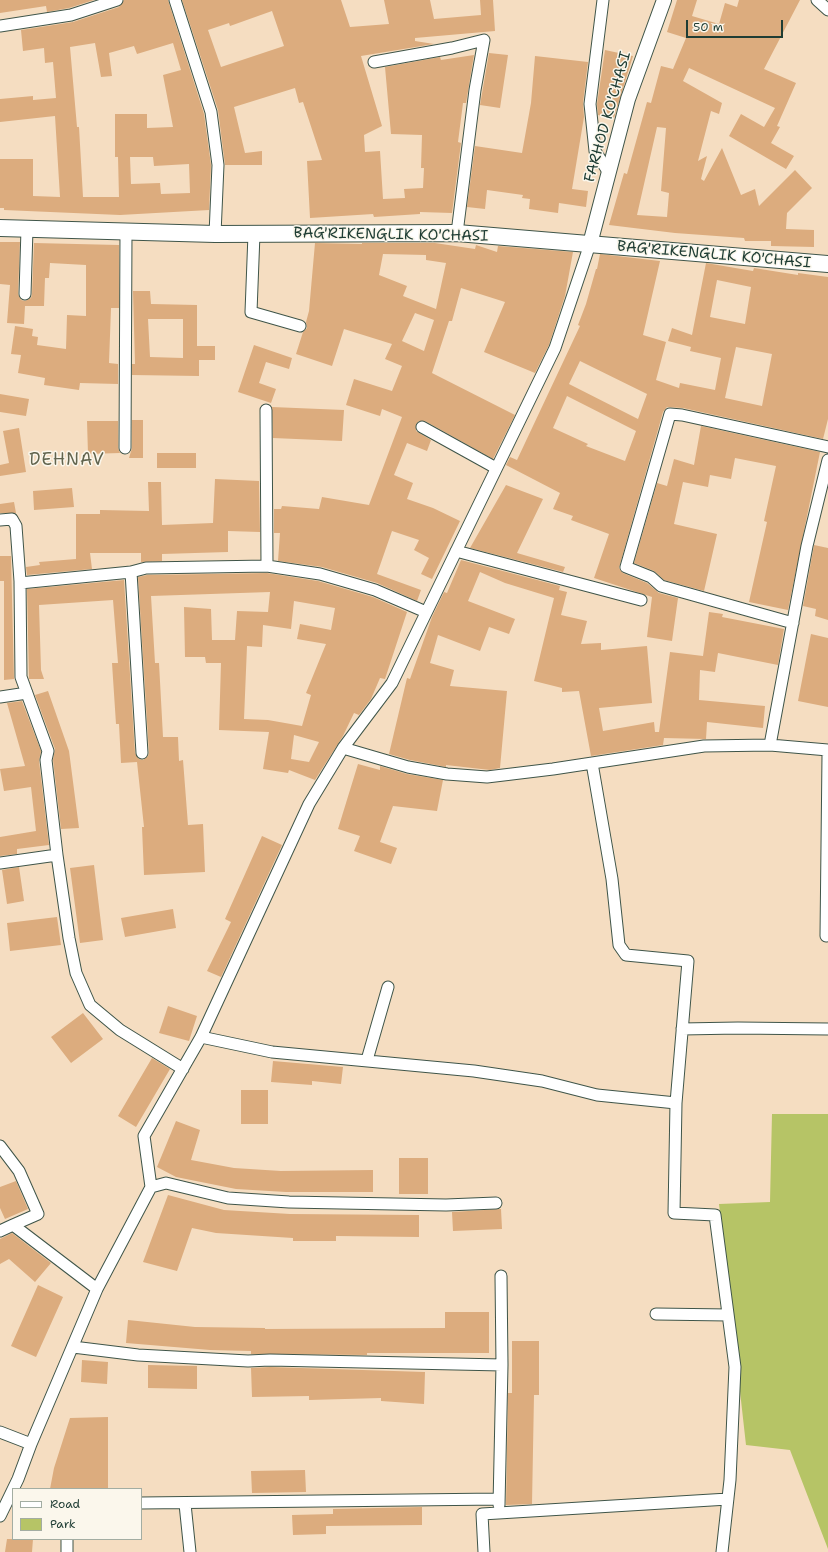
<!DOCTYPE html>
<html>
<head>
<meta charset="utf-8">
<style>
	body { margin:0 }
	#map { position:relative; width:828px; height:1552px; overflow:hidden; background:#f5ddc1; font-family:"Shantell Sans",sans-serif }
	canvas { display:block }
	.legend { position:absolute; left:12px; top:1488px; width:130px; height:52px; box-sizing:border-box; background:#fbf7ec; border:1px solid #a3ada2; margin:0; padding:5px 7px; list-style:none; font-size:12px; color:#1f3d34 }
	.legend li { display:flex; align-items:center; gap:8px; height:20px }
	.legend b { width:20px; border:1px solid #a3ada2 }
	.scale { position:absolute; left:686px; top:20px; width:97px; height:18px; box-sizing:border-box; border:2px solid #1f3d34; border-top:0; padding-left:5px; font-size:12px; line-height:14px; white-space:nowrap; color:#1f3d34; -webkit-text-stroke:3px #fbf7ec; paint-order:stroke }
</style>
</head>
<body>
<div id="map">
<canvas width="828" height="1552"></canvas>
<ul class="legend">
<li><b style="height:5px;background:#fff"></b>Road</li>
<li><b style="height:11px;background:#b6c466"></b>Park</li>
</ul>
<div class="scale">50 m</div>
</div>
<script>
const c = document.querySelector('canvas').getContext('2d');
c.lineJoin = 'round';
function fillPath(path, color) { c.fillStyle = color; c.fill(path, 'evenodd'); }
const toPath = rows => new Path2D(rows.map(r => 'M' + r).join(''));
function stroke(path, color, width, dash) { c.strokeStyle = color; c.lineWidth = width; c.lineCap = dash ? 'butt' : 'round'; c.setLineDash(dash || []); c.stroke(path); }
function drawText(font, color, halo, rows, align = 'center') {
  c.font = font + ' "Shantell Sans",sans-serif'; c.lineWidth = 3; c.setLineDash([]); c.textBaseline = 'middle'; c.strokeStyle = halo; c.fillStyle = color; for (const [text, x, y, turn = 0] of rows) {
    c.save(); c.translate(x, y); c.rotate((+turn || 0) * Math.PI / 180); c.textAlign = isNaN(turn) ? turn : align; if (halo) c.strokeText(text, 0, 0); c.fillText(text, 0, 0); c.restore();
  }
}
const green = toPath([
	[772,1114,828,1114,828,1549,790,1450,746,1445,719,1204,770,1202]
]);
const building = toPath([
	[0,0,94,0,69,8,47,12,46,6,0,13],
	[124,0,168,0,204,114,211,165,209,210,120,215,4,210,4,208,0,208,0,159,33,159,33,196,60,197,55,116,0,122,0,99,33,96,33,100,56,98,53,62,45,63,44,48,23,51,21,30,73,22,119,7],
	[95,43,101,77,112,76,109,53,134,46,137,54,173,43,181,70,163,75,173,127,147,128,147,114,115,114,115,157,118,157,119,197,83,197,79,127,77,127,70,47],
	[130,157,153,157,154,166,189,164,190,193,161,194,160,183,131,184],
	[182,0,341,0,350,27,389,24,384,0,430,0,434,19,481,15,480,0,493,0,495,31,415,38,415,41,434,44,361,56,382,126,364,135,365,152,380,151,383,199,405,198,404,189,423,188,424,168,421,168,422,135,391,134,385,67,440,57,441,60,474,55,466,103,463,103,458,142,461,143,452,213,420,212,420,214,374,217,373,214,310,218,307,161,322,160,303,102,299,103,295,88,234,107,245,153,262,151,262,165,225,165,218,110],
	[272,11,284,46,221,67,208,30,229,23,230,26],
	[677,0,697,0,692,16,719,24,725,3,737,7,739,0,800,0,764,69,796,83,777,126,780,127,771,143,794,156,786,169,729,136,741,114,764,127,775,108,689,68,683,81,722,103,719,114,711,111,698,161,707,156,701,179,704,181,722,148,741,195,755,189,759,206,795,170,812,188,787,213,786,229,814,230,814,247,771,246,771,241,745,241,744,238,675,233,609,225,624,173,627,174,647,102,651,103,661,66,673,69,686,38,667,32],
	[657,127,666,128,661,191,669,193,667,217,637,215],
	[605,50,633,56,614,118,598,115,597,104],
	[489,53,508,55,500,108,480,105],
	[535,56,588,62,583,103,584,117,572,189,588,191,586,207,559,203,558,213,529,209,530,199,522,198,523,195,487,190,485,209,467,207,475,146,522,153,531,103],
	[0,242,20,242,18,294,21,300,25,301,31,298,32,294,34,243,119,245,119,308,111,308,109,363,118,364,118,384,80,383,79,390,44,385,45,378,18,373,21,355,11,354,15,326,33,329,32,336,38,337,37,345,66,349,67,315,86,316,86,265,50,263,49,278,45,278,44,306,25,306,24,324,7,323,10,285,0,284],
	[315,243,362,244,362,243,435,243,475,249,476,245,497,252,498,246,573,252,565,296,549,345,535,373,484,352,505,302,461,288,452,321,449,321,432,373,515,415,493,459,425,421,419,421,416,424,416,431,431,440,427,451,407,443,394,475,413,483,407,499,433,508,460,521,432,579,421,574,429,558,414,550,419,540,392,531,377,574,421,590,417,601,377,583,322,567,278,561,280,533,274,533,274,509,281,509,282,506,319,509,322,497,369,505,402,417,382,409,380,416,346,405,354,379,392,391,402,366,385,359,392,344,344,329,332,366,296,354,303,332,307,328,306,322,309,311],
	[383,254,426,255,426,260,446,263,436,309,403,296,407,286,379,275],
	[415,313,434,320,424,351,402,341],
	[600,254,660,261,643,335,666,342,656,380,679,388,680,383,715,390,721,358,690,351,691,347,668,341,672,328,692,335,706,263,753,271,754,268,798,275,798,273,828,277,828,419,823,439,683,408,667,407,663,412,619,568,623,573,647,583,659,593,678,598,672,641,647,637,652,597,594,578,609,534,571,520,573,516,553,509,560,493,506,465,510,457,517,460,580,326,578,325,586,304,596,269,597,269],
	[717,280,751,287,745,324,710,317],
	[736,347,772,354,762,406,725,398],
	[580,361,647,394,638,419,569,384],
	[567,396,636,431,625,461,586,446,588,444,553,428],
	[133,291,150,291,151,304,197,305,197,346,215,346,215,360,199,360,199,376,132,375,132,364,135,364],
	[148,319,183,319,183,358,150,357],
	[254,345,292,358,289,369,266,362,259,383,276,389,271,403,238,392],
	[0,394,29,399,26,416,0,412],
	[272,407,344,410,342,441,273,438],
	[132,420,143,420,143,458,129,458,132,448],
	[87,421,118,421,118,448,120,453,88,454],
	[701,426,820,452,788,610,749,602,767,522,764,521,776,466,735,458,731,479,710,475,708,487,683,482,674,524,717,534,704,591,664,580,654,571,634,563,657,483,667,486,674,459,694,465],
	[19,428,26,472,0,476,0,465,9,463,3,431],
	[157,453,196,453,196,468,157,468],
	[215,479,259,481,260,532,228,531,228,552,162,554,162,561,141,562,141,553,90,553,92,569,27,575,26,567,40,565,39,562,76,559,76,514,100,514,100,510,149,511,148,482,161,482,162,525,213,523],
	[506,485,543,499,517,553,565,567,563,572,470,548],
	[72,488,74,507,34,510,33,491],
	[14,502,16,513,0,513,0,504],
	[814,545,828,548,828,620,815,616,816,609,803,606],
	[0,556,11,556,14,679,4,680,4,581,0,581],
	[461,560,560,586,559,590,567,592,561,615,587,621,581,644,601,643,601,650,647,646,652,703,599,708,603,731,654,722,655,732,659,732,670,652,703,656,709,612,723,614,722,617,784,629,778,665,718,653,715,672,700,670,699,700,765,706,763,728,707,722,706,739,664,738,663,745,591,756,579,691,562,692,562,688,534,681,554,598,505,583,480,572,468,601,515,619,509,634,489,627,480,651,438,635,430,663,454,670,450,686,507,691,500,768,490,770,446,765,446,767,410,760,389,754,407,678,410,679,432,617,444,592,447,593],
	[267,573,318,581,373,597,407,612,385,679,380,678,371,699,359,715,354,713,343,736,315,780,289,770,288,773,263,769,269,732,219,730,221,663,206,663,205,657,185,657,184,607,211,609,212,640,235,640,237,611,268,612,270,592,151,596,155,663,159,663,163,737,178,737,179,761,183,760,188,825,203,824,205,872,144,875,142,827,144,827,137,762,121,763,119,724,116,724,112,663,118,663,113,600,39,605,41,670,44,679,29,679,27,589,124,580,135,753,139,759,143,760,148,756,149,753,138,577,147,575],
	[294,601,335,608,331,630,300,624,297,639,326,644,306,693,311,695,302,726,268,720,244,719,247,646,262,647,263,625,291,629],
	[294,735,319,742,309,762,291,759],
	[811,634,828,638,828,707,798,701],
	[48,691,69,751,79,828,61,829,53,760,55,749,35,695],
	[22,701,41,751,39,761,49,845,17,849,17,854,0,856,0,837,36,831,31,787,4,791,0,769,25,766,7,703],
	[358,764,380,770,380,766,407,774,443,780,437,811,393,806,380,842,397,848,391,864,354,851,360,836,338,829],
	[262,836,282,845,221,977,207,971,231,922,225,919],
	[94,865,103,940,80,943,70,868],
	[19,867,24,901,7,904,2,870],
	[173,909,176,928,125,937,121,918],
	[57,917,61,945,10,951,7,923],
	[168,1006,197,1016,189,1041,159,1033],
	[83,1013,103,1039,71,1063,51,1037],
	[152,1058,170,1069,136,1127,118,1116],
	[273,1061,343,1067,341,1084,312,1081,312,1085,271,1082],
	[241,1090,268,1090,268,1124,241,1124],
	[176,1121,200,1130,191,1160,234,1168,281,1171,373,1170,373,1192,286,1192,236,1189,176,1177,157,1167],
	[399,1158,428,1158,428,1194,399,1194],
	[16,1181,28,1209,5,1219,0,1208,0,1187],
	[168,1195,224,1210,290,1214,419,1215,419,1237,336,1236,336,1241,293,1241,293,1238,216,1233,192,1228,177,1271,143,1262],
	[501,1209,502,1229,453,1231,452,1212],
	[12,1233,51,1263,35,1282,9,1259,0,1264,0,1239],
	[38,1285,63,1297,36,1357,11,1346],
	[445,1312,489,1312,489,1353,367,1353,367,1355,251,1354,251,1351,210,1350,126,1343,128,1320,195,1327,265,1328,265,1329,445,1328],
	[512,1341,539,1341,539,1395,534,1395,532,1504,506,1505,508,1393,512,1393],
	[82,1360,108,1362,107,1384,81,1382],
	[148,1365,197,1366,197,1389,148,1388],
	[270,1367,425,1372,424,1404,381,1401,381,1398,309,1400,309,1396,252,1397,251,1368],
	[108,1417,108,1489,50,1489,54,1468,70,1418],
	[305,1470,306,1492,252,1493,251,1471],
	[422,1507,422,1525,326,1526,326,1534,293,1535,292,1515,333,1514,333,1509],
	[7,1539,33,1539,32,1552,5,1552]
]);
const minor = toPath([
	[175,0,211,112,218,165,215,234],
	[603,0,590,104,595,151,609,173],
	[817,0,828,10],
	[0,26,71,15,117,0],
	[374,62,452,48,484,40,475,90,457,233],
	[254,234,251,312,300,326],
	[25,294,27,229],
	[266,410,267,566],
	[422,427,496,468],
	[125,448,126,232],
	[0,520,12,519,16,526,20,581,21,677,48,751,46,760,57,855,0,863],
	[456,551,641,600],
	[131,572,146,568,267,566,320,574,375,590,426,612],
	[20,583,131,572,142,753],
	[793,623,661,586,651,577,626,567,670,414,682,415,828,447],
	[0,697,27,693],
	[770,745,807,546,828,460],
	[343,748,408,767,447,774,487,777,553,769,704,746,770,745,828,750],
	[592,763,612,879,619,945,626,955,688,961,676,1103,674,1213,715,1215,735,1367,730,1480,722,1552],
	[57,855,69,938,76,973,90,1005,120,1030,183,1069],
	[826,936,828,755],
	[682,1029,738,1028,828,1029],
	[201,1037,272,1052,474,1071,542,1081,597,1095,676,1103],
	[367,1060,388,987],
	[0,1146,19,1171,38,1214,13,1225,97,1289],
	[151,1187,166,1183,228,1198,289,1202,446,1205,496,1203],
	[0,1231,13,1225],
	[656,1314,728,1315],
	[73,1347,138,1355,248,1361,270,1360,502,1365],
	[0,1432,31,1444],
	[141,1503,499,1499],
	[185,1504,190,1552],
	[499,1505,502,1365,501,1276],
	[0,1516,18,1479,31,1444,97,1289,151,1187,144,1136,201,1037,309,804,343,748,392,683,555,348,590,244],
	[67,1539,67,1552],
	[484,1552,482,1514,728,1499]
]);
const tertiary = toPath([
	[590,244,628,99,664,0]
]);
const secondary = toPath([
	[0,228,215,234,457,233,828,264]
]);
const streetNames = [
	["FARHOD KO'CHASI",608,117,-74],
	["BAG'RIKENGLIK KO'CHASI",391,235,1],
	["BAG'RIKENGLIK KO'CHASI",714,255,5]
];
const quarterNames = [
	["DEHNAV",67,461]
];
fillPath(green, '#b6c466');
fillPath(building, '#dcac7e');
stroke(minor, '#3f5549', 13);
stroke(tertiary, '#3f5549', 16);
stroke(secondary, '#3f5549', 18);
stroke(minor, '#fff', 11);
stroke(tertiary, '#fff', 14);
stroke(secondary, '#fff', 16);
drawText('15px', '#1f3d34', '#fbf7ec', streetNames);
c.letterSpacing = '1px';
drawText('17px', '#61644e', '#fbf7ec', quarterNames);
c.letterSpacing = '0px';
</script>
</body>
</html>
